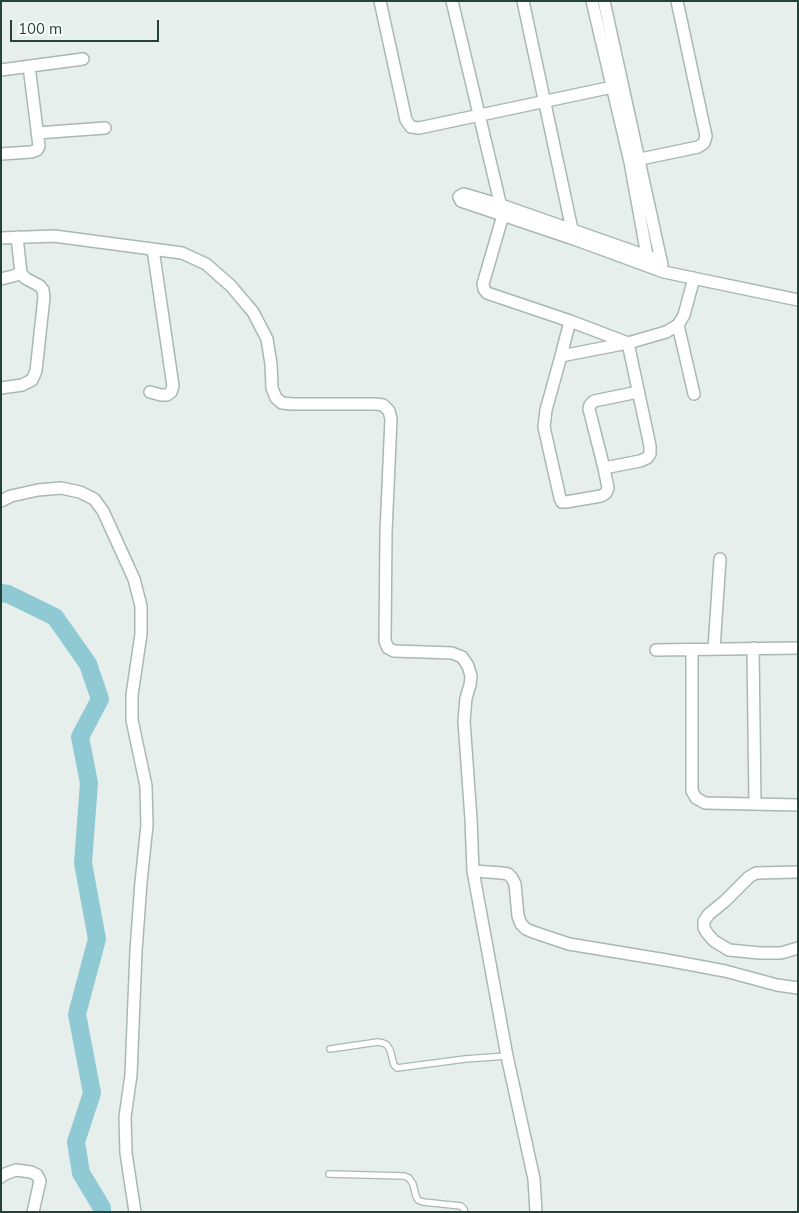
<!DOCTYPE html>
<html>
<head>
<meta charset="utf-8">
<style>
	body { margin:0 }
	#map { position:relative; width:799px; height:1213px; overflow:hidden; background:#e6efeb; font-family:Mulish,sans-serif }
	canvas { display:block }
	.frame { position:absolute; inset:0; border:2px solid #24423a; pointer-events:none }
	.scale { position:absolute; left:10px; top:20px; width:149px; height:22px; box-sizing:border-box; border:2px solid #24423a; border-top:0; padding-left:6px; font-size:15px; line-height:18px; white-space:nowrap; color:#24423a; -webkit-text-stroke:4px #f7fbf9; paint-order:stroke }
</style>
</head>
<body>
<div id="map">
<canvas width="799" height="1213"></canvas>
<div class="frame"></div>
<div class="scale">100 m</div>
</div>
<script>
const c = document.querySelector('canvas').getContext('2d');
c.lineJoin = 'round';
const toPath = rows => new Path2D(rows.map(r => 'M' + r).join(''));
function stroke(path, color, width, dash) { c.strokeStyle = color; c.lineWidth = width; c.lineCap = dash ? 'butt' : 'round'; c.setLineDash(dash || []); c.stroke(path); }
const river = toPath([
	[1,593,8,594,55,617,88,664,100,699,80,737,89,783,83,863,97,939,77,1014,92,1093,76,1142,81,1173,102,1208,102,1212]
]);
const lane = toPath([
	[330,1049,378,1042,383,1043,387,1045,390,1050,394,1065,397,1068,465,1059,507,1056],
	[329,1174,404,1176,409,1178,413,1184,416,1196,418,1200,423,1202,461,1206,464,1209,465,1212]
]);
const street = toPath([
	[380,1,406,120,411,127,419,128,622,85],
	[452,1,503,215,483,284,484,289,487,293,570,321,628,343,650,446,650,454,647,458,640,461,604,468],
	[523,1,573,234],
	[592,1,630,162,648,261],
	[604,1,662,265],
	[1,70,83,59],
	[37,133,105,128],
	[1,154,31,152,37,150,39,146,29,66],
	[631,161,698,147,704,143,706,136,677,1],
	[1,238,54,236,182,253,206,264,231,286,253,312,267,339,271,364,272,388,276,398,282,403,292,404,376,404,383,405,389,411,391,419,386,532,385,641,388,648,394,651,452,653,462,657,468,666,471,676,470,685,466,698,464,721,471,819,473,871,502,873,508,874,512,878,515,884,518,916,521,924,526,929,533,932,569,944,666,960,725,971,777,985,798,988],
	[661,261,501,205,464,194,460,196,459,197,461,201,574,239,664,272,798,300],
	[694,278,684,315,678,325,694,394],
	[1,279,13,276,21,273],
	[561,356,570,321],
	[1,388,22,385,32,380,36,371,44,297,43,290,40,286,25,278,21,273,17,237],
	[150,392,161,395,167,395,171,392,173,386,153,249],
	[638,392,594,401,590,405,589,409,604,468,608,488,606,493,601,496,566,502,562,502,560,498,544,427,546,410,561,356,628,343,666,332,678,325],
	[1,501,11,496,38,490,61,488,80,492,94,499,103,511,134,579,141,606,141,634,132,695,132,720,146,786,147,825,141,882,136,951,131,1075,125,1117,126,1153,135,1212],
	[753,648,755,804],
	[714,649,720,559],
	[656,650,798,648],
	[692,650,692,791,696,798,705,803,798,805],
	[473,871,507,1056,534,1179,536,1212],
	[798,872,756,873,749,877,725,901,709,914,704,921,704,928,707,933,714,941,729,950,760,953,781,953,798,948],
	[1,1177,5,1174,16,1170,31,1172,37,1175,40,1181,33,1212]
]);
stroke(river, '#8ec9d4', 18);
stroke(lane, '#a8b8b2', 8);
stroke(street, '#a8b8b2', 14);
stroke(lane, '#fff', 5.5);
stroke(street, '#fff', 11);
</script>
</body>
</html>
